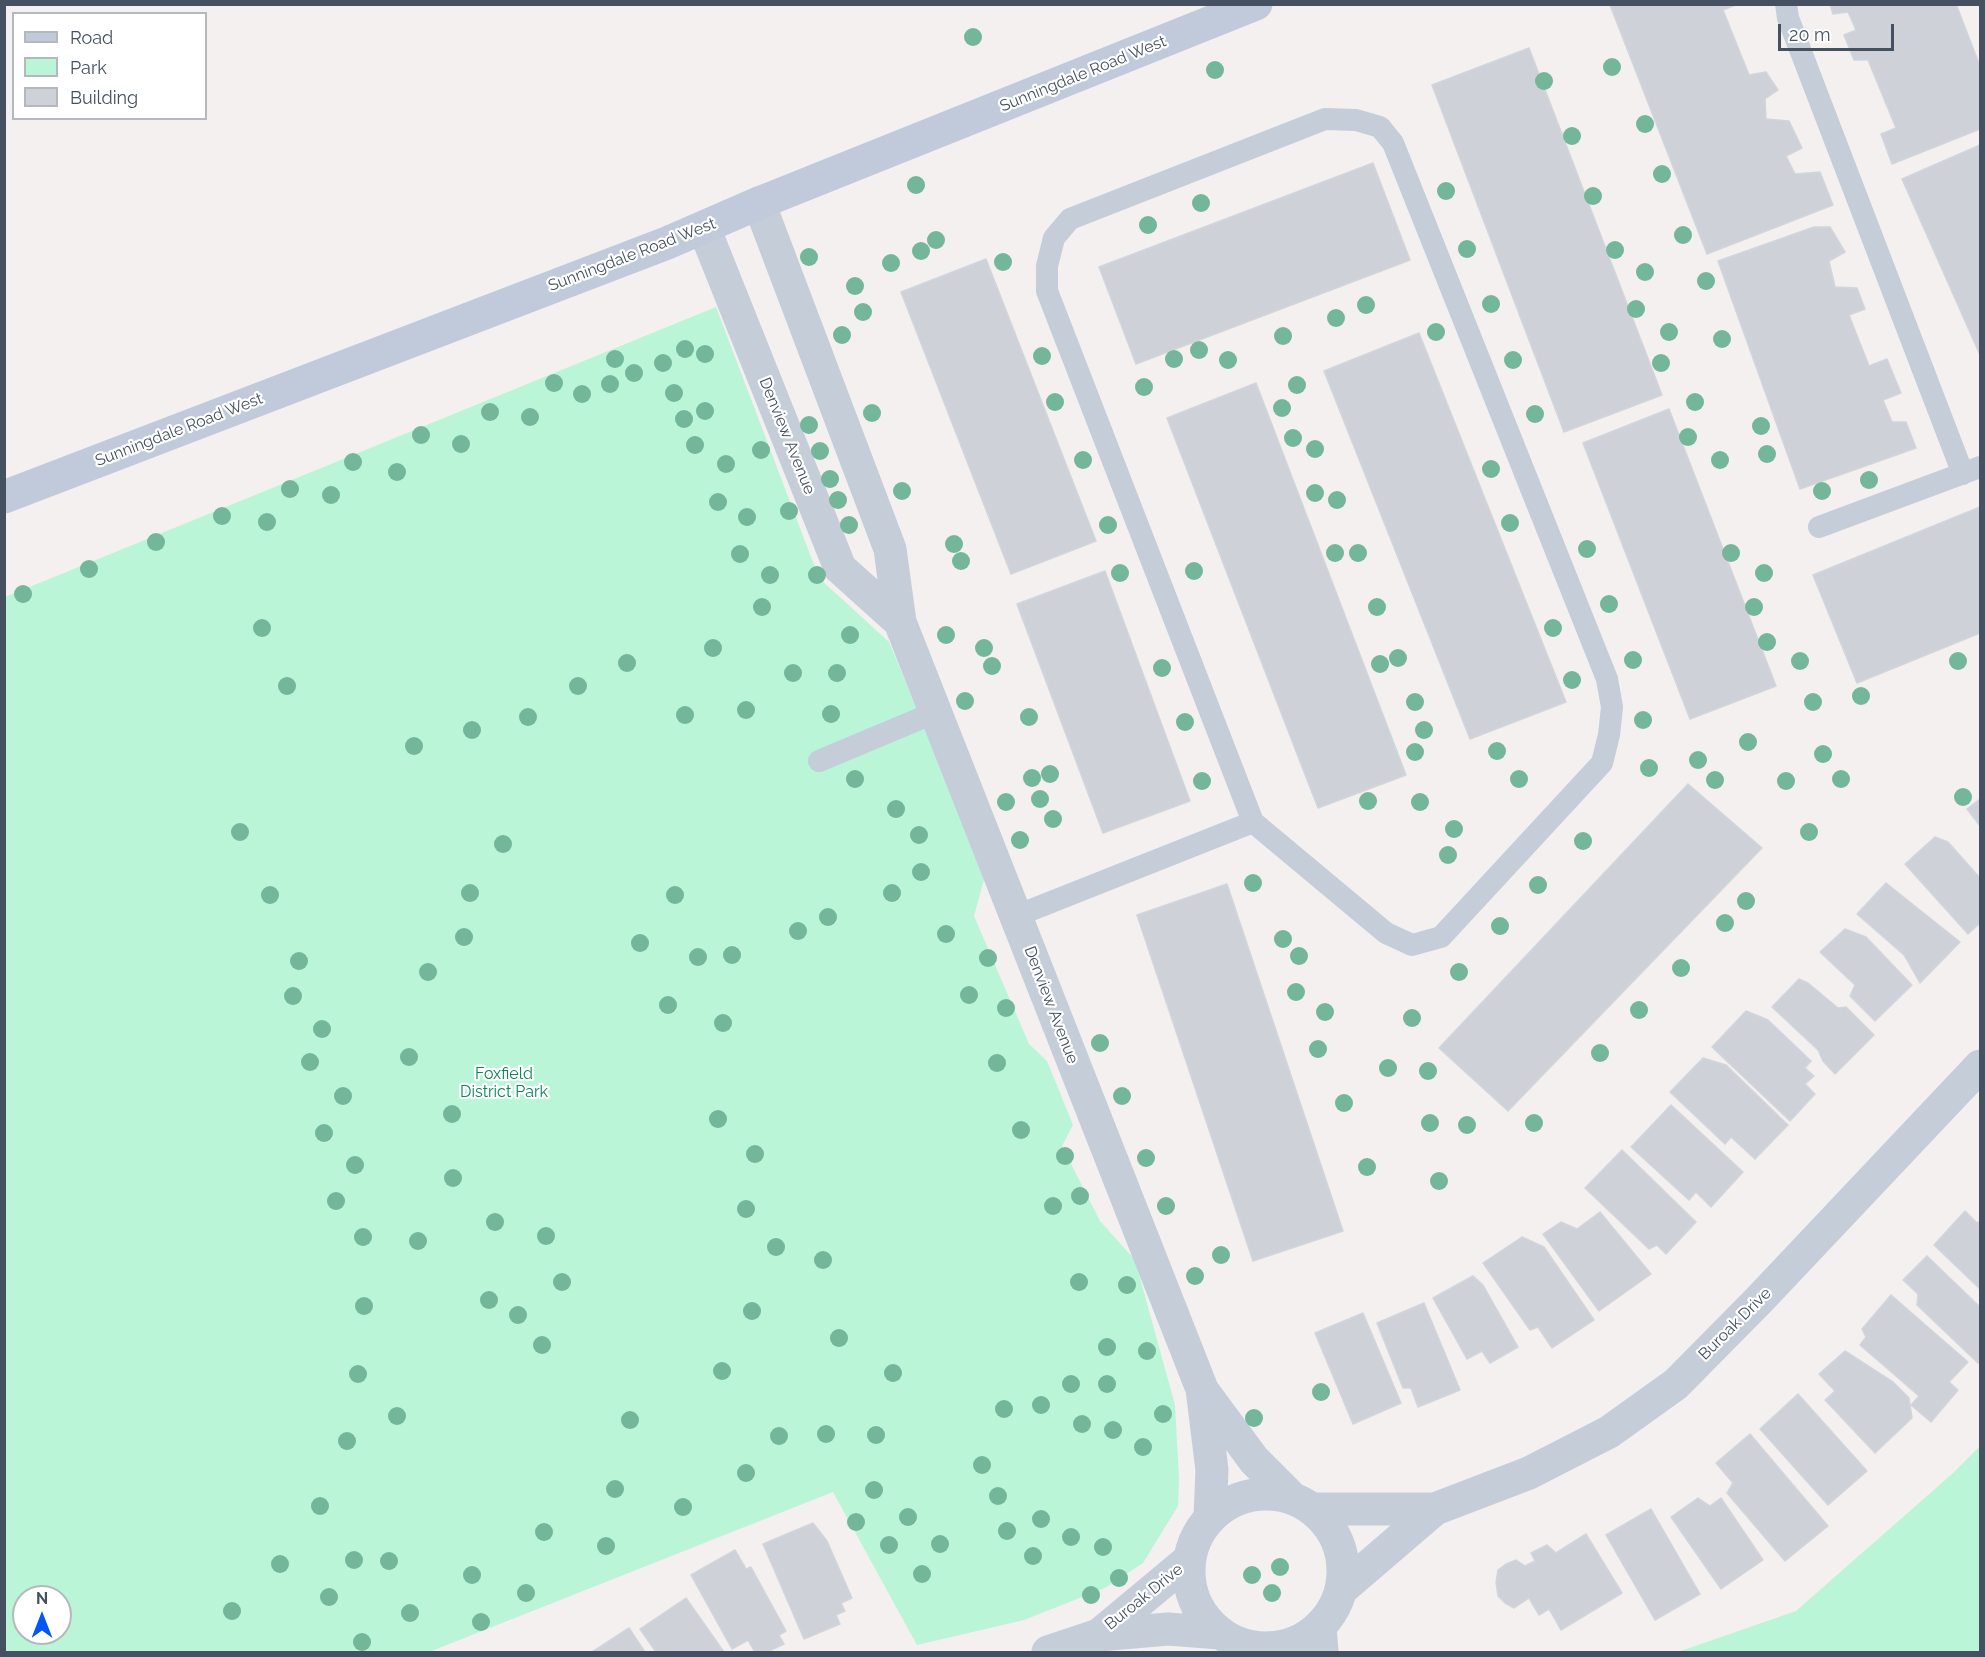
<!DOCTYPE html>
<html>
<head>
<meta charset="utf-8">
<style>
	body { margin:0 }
	#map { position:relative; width:1985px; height:1657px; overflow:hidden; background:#f3f0ef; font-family:Raleway,sans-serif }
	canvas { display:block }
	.frame { position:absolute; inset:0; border:6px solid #455160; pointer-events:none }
	.legend { position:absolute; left:12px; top:12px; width:195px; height:108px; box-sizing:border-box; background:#fff; border:2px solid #b5b9bf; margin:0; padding:8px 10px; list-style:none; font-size:18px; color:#455160 }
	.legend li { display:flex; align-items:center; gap:12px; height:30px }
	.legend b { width:30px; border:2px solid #b5b9bf }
	.north { position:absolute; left:12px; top:1585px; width:60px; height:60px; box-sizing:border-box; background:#fff; border:2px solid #b5b9bf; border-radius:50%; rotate:0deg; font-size:16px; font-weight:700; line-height:24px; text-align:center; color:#455160 }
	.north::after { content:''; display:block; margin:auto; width:21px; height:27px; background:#0256fa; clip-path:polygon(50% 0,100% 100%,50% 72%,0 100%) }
	.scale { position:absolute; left:1778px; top:24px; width:116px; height:27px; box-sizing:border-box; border:3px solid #455160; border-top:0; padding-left:8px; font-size:18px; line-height:21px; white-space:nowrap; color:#455160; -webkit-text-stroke:4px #fff; paint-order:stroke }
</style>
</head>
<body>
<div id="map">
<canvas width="1985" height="1657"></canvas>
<div class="frame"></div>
<ul class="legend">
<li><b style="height:8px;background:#c0cadb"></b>Road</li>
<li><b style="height:16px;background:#b9f5d6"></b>Park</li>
<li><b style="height:16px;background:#ced1d8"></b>Building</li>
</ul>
<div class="north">N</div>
<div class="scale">20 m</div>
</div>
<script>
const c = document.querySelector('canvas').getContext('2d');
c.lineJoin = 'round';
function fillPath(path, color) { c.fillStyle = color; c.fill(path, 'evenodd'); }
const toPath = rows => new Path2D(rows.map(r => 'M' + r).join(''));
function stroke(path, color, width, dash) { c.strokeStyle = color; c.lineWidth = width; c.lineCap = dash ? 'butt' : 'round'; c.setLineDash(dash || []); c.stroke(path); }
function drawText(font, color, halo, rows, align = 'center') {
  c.font = font + ' Raleway,sans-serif'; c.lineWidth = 4.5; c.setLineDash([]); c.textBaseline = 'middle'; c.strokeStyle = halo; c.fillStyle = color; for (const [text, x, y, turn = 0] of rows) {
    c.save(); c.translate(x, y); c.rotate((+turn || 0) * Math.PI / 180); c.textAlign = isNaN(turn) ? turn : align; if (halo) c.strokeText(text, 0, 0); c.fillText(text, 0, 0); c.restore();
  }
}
const green = toPath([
	[716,307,819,578,889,642,986,872,974,916,1029,1044,1047,1061,1073,1125,1062,1146,1100,1221,1135,1260,1175,1405,1179,1479,1178,1506,1143,1563,1105,1588,1024,1620,917,1645,833,1492,429,1652,5,1652,5,597],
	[24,1597,60,1597,60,1633,24,1633],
	[1980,1446,1980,1652,1678,1652,1796,1611,1952,1474]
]);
const building = toPath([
	[1738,4,1723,10,1749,75,1766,72,1778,90,1765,99,1766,119,1789,121,1802,148,1786,156,1795,174,1820,172,1833,205,1707,254,1610,5,1738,4],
	[1830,4,1956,4,1980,66,1980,129,1892,164,1881,134,1896,128,1868,60,1854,60,1844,35,1856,30,1848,12,1833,14,1830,4],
	[1529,48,1662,395,1564,432,1432,85,1529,48],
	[1980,145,1980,355,1902,179,1980,145],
	[1373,163,1410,260,1136,364,1099,267,1373,163],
	[1814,227,1830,227,1845,252,1829,261,1835,287,1857,288,1865,309,1849,315,1869,366,1887,359,1901,393,1883,400,1892,422,1906,422,1916,448,1800,489,1718,261,1814,227],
	[986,259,1096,541,1011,574,901,292,986,259],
	[1419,333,1566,702,1470,739,1324,371,1419,333],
	[1256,383,1406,775,1318,808,1167,418,1256,383],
	[1669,409,1776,686,1690,719,1583,443,1669,409],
	[1980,507,1980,633,1857,683,1813,575,1980,507],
	[1105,571,1190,801,1103,833,1017,604,1105,571],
	[1688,784,1762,848,1508,1111,1439,1048,1688,784],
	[1980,799,1980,826,1967,809,1980,799],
	[1935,837,1948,842,1980,878,1980,923,1968,934,1905,864,1935,837],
	[1886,883,1960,942,1920,983,1904,955,1857,914,1886,883],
	[1227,884,1343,1231,1253,1261,1137,915,1227,884],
	[1845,929,1866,937,1912,985,1875,1021,1850,996,1855,985,1820,952,1845,929],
	[1799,979,1808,983,1838,1008,1846,1007,1874,1035,1835,1074,1823,1061,1818,1050,1772,1007,1799,979],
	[1746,1011,1768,1020,1811,1061,1805,1068,1814,1076,1805,1084,1815,1094,1790,1121,1712,1047,1746,1011],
	[1703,1058,1726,1065,1788,1125,1755,1159,1731,1137,1725,1144,1670,1092,1703,1058],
	[1671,1105,1743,1172,1711,1207,1696,1192,1689,1200,1631,1147,1671,1105],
	[1622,1150,1696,1222,1666,1254,1657,1245,1649,1249,1585,1188,1622,1150],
	[1965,1211,1977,1223,1980,1221,1980,1289,1934,1245,1965,1211],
	[1600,1212,1651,1274,1599,1311,1543,1234,1561,1222,1577,1229,1600,1212],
	[1522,1237,1544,1247,1594,1320,1552,1348,1538,1327,1530,1330,1483,1263,1522,1237],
	[1927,1256,1980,1307,1980,1360,1978,1363,1917,1305,1918,1294,1903,1280,1927,1256],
	[1473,1276,1483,1285,1518,1347,1490,1363,1482,1351,1467,1359,1433,1298,1473,1276],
	[1891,1295,1968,1362,1949,1382,1958,1390,1931,1422,1911,1405,1919,1396,1860,1345,1866,1337,1862,1329,1891,1295],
	[1424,1303,1460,1390,1418,1407,1411,1388,1403,1388,1377,1323,1424,1303],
	[1363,1313,1401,1403,1353,1424,1315,1333,1363,1313],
	[1845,1351,1893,1382,1909,1398,1912,1418,1875,1453,1825,1400,1835,1391,1819,1374,1845,1351],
	[1798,1394,1867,1471,1828,1505,1760,1429,1798,1394],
	[1750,1434,1828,1526,1785,1561,1727,1493,1733,1483,1716,1463,1750,1434],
	[1698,1498,1710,1506,1721,1498,1763,1560,1721,1589,1671,1517,1698,1498],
	[1651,1509,1700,1594,1655,1620,1606,1535,1651,1509],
	[813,1523,827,1541,852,1598,841,1603,845,1611,836,1615,840,1624,804,1639,763,1544,813,1523],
	[1586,1534,1622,1593,1561,1630,1549,1609,1539,1615,1529,1598,1514,1608,1505,1603,1498,1596,1496,1582,1498,1570,1506,1564,1516,1560,1525,1566,1535,1561,1531,1553,1547,1545,1556,1553,1586,1534],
	[735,1550,746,1569,751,1567,786,1631,779,1635,784,1644,767,1652,755,1652,748,1640,732,1649,691,1575,735,1550],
	[686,1598,724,1652,656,1652,640,1629,686,1598],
	[629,1628,645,1652,592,1652,629,1628]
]);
const service = toPath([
	[1786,4,1788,18,1963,474],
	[1819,527,1980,467],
	[819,761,936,712],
	[1016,916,1253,822,1386,933,1412,945,1441,937,1602,763,1609,735,1612,707,1607,679,1393,143,1380,127,1356,120,1325,119,1070,219,1054,238,1047,266,1047,291,1253,822]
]);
const minor = toPath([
	[1320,1627,1322,1652],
	[1270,1648,1273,1652]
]);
const tertiary = toPath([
	[759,203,890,549,900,622,1202,1389,1212,1470,1210,1517],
	[704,228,840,568,900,622],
	[1203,1391,1254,1460,1291,1497],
	'1189 1571a77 77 0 1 1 154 0a77 77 0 1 1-154 0Z',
	[1314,1509,1435,1509],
	[1343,1588,1435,1509,1529,1473,1609,1432,1676,1384,1759,1300,1980,1066],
	[1099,1635,1189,1560],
	[1048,1652,1099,1635,1168,1629,1220,1633]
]);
const secondary = toPath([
	[4,497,667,243,759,203,1256,4]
]);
const trees = [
	[973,37],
	[1612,67],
	[1215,70],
	[1544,81],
	[1645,124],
	[1572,136],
	[1662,174],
	[916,185],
	[1446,191],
	[1593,196],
	[1201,203],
	[1148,225],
	[1683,235],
	[936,240],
	[1467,249],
	[1615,250],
	[921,251],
	[809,257],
	[1003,262],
	[891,263],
	[1645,272],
	[1706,281],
	[855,286],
	[1491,304],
	[1366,305],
	[1636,309],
	[863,312],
	[1336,318],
	[1436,332],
	[1669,332],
	[842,335],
	[1283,336],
	[1722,339],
	[685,349],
	[1199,350],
	[705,354],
	[1042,356],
	[615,359],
	[1174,359],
	[1228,360],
	[1513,360],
	[663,363],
	[1661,363],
	[634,373],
	[554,383],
	[610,384],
	[1297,385],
	[1144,387],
	[674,393],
	[582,394],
	[1055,402],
	[1695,402],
	[1282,408],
	[705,411],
	[490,412],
	[872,413],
	[1535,414],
	[530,417],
	[684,419],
	[809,425],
	[1761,426],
	[421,435],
	[1688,437],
	[1293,438],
	[461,444],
	[695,445],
	[1315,449],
	[761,450],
	[820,451],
	[1767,454],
	[1083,460],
	[1720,460],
	[353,462],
	[726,464],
	[1491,469],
	[397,472],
	[830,479],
	[1869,480],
	[290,489],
	[902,491],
	[1822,491],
	[1315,493],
	[331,495],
	[838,500],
	[1337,500],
	[718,502],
	[789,511],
	[222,516],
	[747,517],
	[267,522],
	[1510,523],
	[849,525],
	[1108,525],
	[156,542],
	[954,544],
	[1587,549],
	[1335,553],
	[1358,553],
	[1731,553],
	[740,554],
	[961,561],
	[89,569],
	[1194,571],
	[1120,573],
	[1764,573],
	[770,575],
	[817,575],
	[23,594],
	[1609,604],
	[762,607],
	[1377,607],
	[1754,607],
	[262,628],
	[1553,628],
	[850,635],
	[946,635],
	[1767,642],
	[713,648],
	[984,648],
	[1398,658],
	[1633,660],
	[1800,661],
	[1958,661],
	[627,663],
	[1380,664],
	[992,666],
	[1162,668],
	[793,673],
	[837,673],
	[1572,680],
	[287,686],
	[578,686],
	[1861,696],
	[965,701],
	[1415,702],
	[1813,702],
	[746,710],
	[831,714],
	[685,715],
	[528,717],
	[1029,717],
	[1643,720],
	[1185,722],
	[472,730],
	[1424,730],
	[1748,742],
	[414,746],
	[1497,751],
	[1415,752],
	[1823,754],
	[1698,760],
	[1649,768],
	[1050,774],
	[1032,778],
	[855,779],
	[1519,779],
	[1841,779],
	[1715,780],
	[1202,781],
	[1786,781],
	[1963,797],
	[1040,799],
	[1368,801],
	[1006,802],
	[1420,802],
	[896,809],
	[1053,819],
	[1454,829],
	[240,832],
	[1809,832],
	[919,835],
	[1020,840],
	[1583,841],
	[503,844],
	[1448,855],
	[921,872],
	[1253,883],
	[1538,885],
	[470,893],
	[892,893],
	[270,895],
	[675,895],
	[1746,901],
	[828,917],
	[1725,923],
	[1500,926],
	[798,931],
	[946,934],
	[464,937],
	[1283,939],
	[640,943],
	[732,955],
	[1299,956],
	[698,957],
	[988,958],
	[299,961],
	[1681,968],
	[428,972],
	[1459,972],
	[1296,992],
	[969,995],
	[293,996],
	[668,1005],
	[1006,1008],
	[1639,1010],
	[1325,1012],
	[1412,1018],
	[723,1023],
	[322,1029],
	[1100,1043],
	[1318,1049],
	[1600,1053],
	[409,1057],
	[310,1062],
	[997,1063],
	[1388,1068],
	[1428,1071],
	[343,1096],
	[1122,1096],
	[1344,1103],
	[452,1114],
	[718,1119],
	[1430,1123],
	[1534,1123],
	[1467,1125],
	[1021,1130],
	[324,1133],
	[755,1154],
	[1065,1156],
	[1146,1158],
	[355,1165],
	[1367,1167],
	[453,1178],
	[1439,1181],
	[1080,1196],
	[336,1201],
	[1053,1206],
	[1166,1206],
	[746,1209],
	[495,1222],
	[546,1236],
	[363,1237],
	[418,1241],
	[776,1247],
	[1221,1255],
	[823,1260],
	[1195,1276],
	[562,1282],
	[1079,1282],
	[1127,1285],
	[489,1300],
	[364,1306],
	[752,1311],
	[518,1315],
	[839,1338],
	[542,1345],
	[1107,1347],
	[1147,1351],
	[722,1371],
	[893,1373],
	[358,1374],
	[1071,1384],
	[1107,1384],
	[1321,1392],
	[1041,1405],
	[1004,1409],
	[1163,1414],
	[397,1416],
	[1254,1418],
	[630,1420],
	[1082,1424],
	[1113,1430],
	[826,1434],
	[876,1435],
	[779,1436],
	[347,1441],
	[1143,1447],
	[982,1465],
	[746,1473],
	[615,1489],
	[874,1490],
	[998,1496],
	[320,1506],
	[683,1507],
	[908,1517],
	[1041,1519],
	[856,1522],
	[1007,1531],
	[544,1532],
	[1071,1537],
	[940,1544],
	[889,1545],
	[606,1546],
	[1103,1547],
	[1033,1556],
	[354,1560],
	[389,1561],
	[280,1564],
	[1280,1567],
	[922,1574],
	[472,1575],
	[1252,1575],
	[1119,1578],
	[526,1593],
	[1272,1593],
	[1091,1595],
	[329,1597],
	[232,1611],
	[410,1613],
	[481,1622],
	[362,1642]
];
const streetNames = [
	["Sunningdale Road West",1083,74,-22],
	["Sunningdale Road West",632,255,-21],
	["Sunningdale Road West",179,430,-21],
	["Denview Avenue",787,436,68],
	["Denview Avenue",1051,1005,69],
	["Buroak Drive",1735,1324,-45],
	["Buroak Drive",1144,1597,-39]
];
const parkNames = [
	["Foxfield",504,1074],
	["District Park",504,1092]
];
fillPath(green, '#b9f5d6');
fillPath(building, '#ced1d8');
stroke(building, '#d3d5dc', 1.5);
stroke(service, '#c5cdd9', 22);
stroke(minor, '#c5cdd9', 33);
stroke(tertiary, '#c5cdd9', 33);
stroke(secondary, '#c0cadb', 33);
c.fillStyle = '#73b69a';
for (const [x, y] of trees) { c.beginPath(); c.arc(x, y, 9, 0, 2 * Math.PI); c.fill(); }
drawText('16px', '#455160', '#fff', streetNames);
drawText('16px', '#0b8654', '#fff', parkNames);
</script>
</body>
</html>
